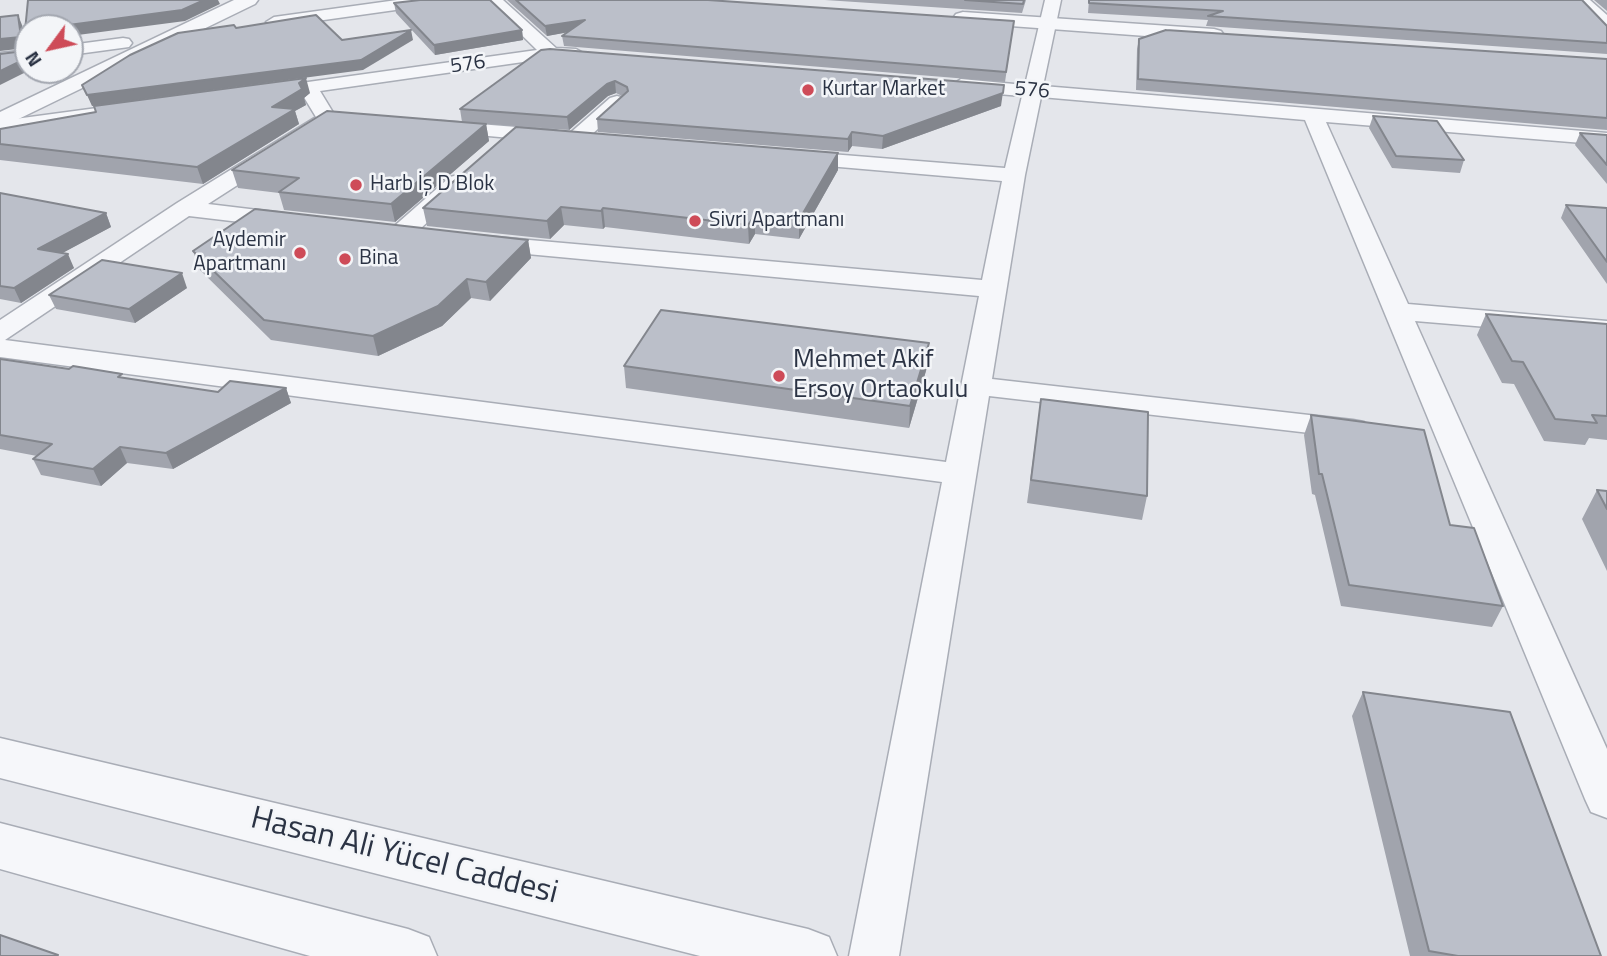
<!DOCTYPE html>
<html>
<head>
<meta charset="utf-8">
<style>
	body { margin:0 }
	#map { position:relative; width:1607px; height:956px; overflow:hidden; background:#e4e6eb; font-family:"Titillium Web",sans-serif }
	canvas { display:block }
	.north { position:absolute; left:14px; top:14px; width:70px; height:70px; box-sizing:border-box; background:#f3f5f8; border:2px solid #a3a7b0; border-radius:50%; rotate:237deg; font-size:19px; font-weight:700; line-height:28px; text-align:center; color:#2b3344 }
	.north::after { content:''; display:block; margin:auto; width:24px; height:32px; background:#ce4b58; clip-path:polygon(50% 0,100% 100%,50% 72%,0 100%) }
</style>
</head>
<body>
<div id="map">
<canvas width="1607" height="956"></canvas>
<div class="north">N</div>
</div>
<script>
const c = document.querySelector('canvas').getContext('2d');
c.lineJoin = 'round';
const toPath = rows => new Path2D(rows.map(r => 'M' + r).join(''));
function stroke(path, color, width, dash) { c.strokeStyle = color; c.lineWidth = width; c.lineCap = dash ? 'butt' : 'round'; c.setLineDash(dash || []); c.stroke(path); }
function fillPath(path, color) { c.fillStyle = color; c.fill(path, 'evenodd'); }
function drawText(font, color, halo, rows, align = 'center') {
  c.font = font + ' "Titillium Web",sans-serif'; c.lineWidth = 5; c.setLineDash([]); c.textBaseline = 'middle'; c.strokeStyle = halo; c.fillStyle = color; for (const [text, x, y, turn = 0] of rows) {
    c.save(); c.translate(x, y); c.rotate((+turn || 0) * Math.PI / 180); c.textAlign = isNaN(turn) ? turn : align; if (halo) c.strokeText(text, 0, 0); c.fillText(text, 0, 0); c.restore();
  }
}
const minor = toPath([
	[397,0,439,0,431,5,274,27,266,22,274,17,397,0],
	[486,0,503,0,556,48,576,49,585,54,576,59,551,58,320,91,337,119,334,123,208,204,291,214,299,216,303,221,299,226,291,228,189,216,5,340,946,462,979,296,484,250,475,248,472,243,475,238,484,236,982,280,1002,181,793,163,785,162,782,157,785,152,793,151,1005,168,1022,96,961,91,952,85,961,79,1025,85,1045,0,1061,0,1043,86,1607,133,1607,145,1326,122,1408,304,1607,321,1607,337,1415,321,1607,749,1607,818,1591,812,1585,799,1305,120,1041,97,1025,175,992,379,1353,420,1364,422,1369,429,1364,436,1353,438,989,396,899,956,849,956,942,482,0,357,0,320,177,203,316,117,302,94,265,99,258,97,255,93,258,89,537,50,486,0],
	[1572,0,1590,0,1607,15,1607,28,1601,27,1572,0],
	[123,38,129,39,132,43,129,47,70,55,70,45,123,38],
	[28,50,28,60,0,63,0,53,28,50],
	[617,96,624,98,627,102,624,106,583,142,569,142,566,138,569,134,610,98,617,96],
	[97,108,104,110,107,114,104,118,0,133,0,121,97,108],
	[441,121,554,130,561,132,564,136,561,140,554,142,434,131,431,127,434,123,441,121],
	[458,175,466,177,469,182,466,187,409,239,400,241,391,239,388,234,391,229,450,177,458,175]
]);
const tertiary = toPath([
	[234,0,258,0,255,4,0,128,0,112,234,0],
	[963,12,1214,29,1221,31,1224,35,1221,39,1214,41,956,22,953,18,956,14,963,12],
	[0,738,808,929,829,937,837,956,700,956,0,778,0,738],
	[0,823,408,929,429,937,437,956,310,956,0,869,0,823]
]);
const wall = toPath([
	[507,0,708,0,1014,21,1005,82,564,46,562,36,568,32,547,36],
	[825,0,1026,0,1022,13],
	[1089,0,1582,0,1607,26,1607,54,1206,26,1208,20,1088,13],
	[1594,0,1607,0,1607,11],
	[394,3,522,30,523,40,435,55,396,13],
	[1139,39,1607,59,1607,130,1136,90,1137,49],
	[541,50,1001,106,882,149,852,146,848,152,598,132,597,119,622,96,616,93,608,96,569,130,462,122,460,109],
	[310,93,304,98,306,105,295,111,299,124,203,184,0,160,0,129,96,112,94,106],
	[1373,116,1464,160,1460,173,1392,168,1369,128],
	[486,124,489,141,395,222,284,210,279,193,238,188,232,170],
	[1580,133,1607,135,1607,184,1575,145],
	[838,153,838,170,799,239,755,234,749,244,605,227,603,229,564,225,550,239,427,226,423,208],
	[0,193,106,213,111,227,62,253,74,268,21,303,0,299],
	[1566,205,1607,208,1607,284,1561,218],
	[528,240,531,258,490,301,471,298,442,326,378,356,271,340,200,270,193,251],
	[187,288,135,323,56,309,49,295],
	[1486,314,1607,324,1607,440,1589,438,1585,445,1544,441,1514,384,1502,383,1477,335],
	[929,343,928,364,909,428,626,388,624,366],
	[0,359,218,392,286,388,291,403,173,469,127,463,101,486,41,475,33,459,37,456,0,449],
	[1311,415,1450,525,1503,606,1492,627,1341,606,1315,495,1312,494,1304,435],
	[1038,421,1147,496,1142,520,1027,503],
	[1597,490,1607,491,1607,571,1582,519],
	[1363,692,1601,956,1410,956,1352,716]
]);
const shadedWall = toPath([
	[204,0,218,0,220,4,185,21,70,36,70,28,46,28],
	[18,15,22,25,26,48,0,51,0,39],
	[585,20,586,29,547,36,545,26],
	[411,30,413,40,363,70,92,106,87,95],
	[522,30,523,40,435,55,434,45],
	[24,51,28,61,28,70,30,70,0,85,0,71],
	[306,78,310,93,304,98,306,105,295,111,299,124,203,184,197,167],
	[615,81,616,93,608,96,569,130,567,117,607,84],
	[1004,85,1001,106,882,149,883,136],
	[486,124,489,141,395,222,391,204],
	[852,132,852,146,848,152,848,139],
	[838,153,838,170,799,239,799,220],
	[561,207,564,225,550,239,547,221],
	[603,208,605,227,603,229,601,211],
	[106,213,111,227,44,263,38,249],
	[755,215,755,234,749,244,748,225],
	[528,240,531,258,490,301,486,282],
	[68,254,74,268,21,303,14,288],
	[182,273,187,288,135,323,129,309],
	[467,279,471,298,442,326,378,356,373,336],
	[929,343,928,364,909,428,910,406],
	[286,388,291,403,173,469,166,453],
	[120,447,127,463,101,486,93,469]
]);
const building = toPath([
	[28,0,204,0,182,10,46,28,28,28,28,30,25,31,28,0],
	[420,0,490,0,522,30,434,45,394,3,420,0],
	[516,0,708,0,1014,21,1006,72,562,36,585,20,545,26,516,0],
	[965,0,1024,0,1023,4,965,0],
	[1089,0,1582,0,1607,26,1607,43,1208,16,1223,11,1089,3,1089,0],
	[18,15,21,37,0,39,0,17,18,15],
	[316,15,342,40,411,30,361,60,87,95,82,85,130,55,178,33,234,25,236,28,316,15],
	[1166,30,1607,59,1607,118,1138,79,1139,39,1166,30],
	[550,49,1004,85,1003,93,883,136,852,132,848,139,597,119,628,91,627,87,615,81,607,84,567,117,460,109,541,50,550,49],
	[24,51,25,59,0,71,0,54,24,51],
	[306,78,299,83,302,89,272,107,295,109,197,167,0,144,0,129,96,112,94,106,306,78],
	[327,111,486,124,391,204,279,192,299,178,232,170,327,111],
	[1373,116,1437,121,1464,160,1396,156,1373,116],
	[516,127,838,153,799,220,755,215,748,225,603,208,601,211,561,207,547,221,423,208,516,127],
	[1580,133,1607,135,1607,165,1580,133],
	[0,193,106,213,38,249,68,254,14,288,0,286,0,193],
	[1566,205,1607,208,1607,262,1566,205],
	[255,209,528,240,486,282,467,279,438,306,373,336,264,320,193,251,255,209],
	[102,260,182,273,129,309,49,295,102,260],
	[661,310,929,343,910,406,624,366,661,310],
	[1486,314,1607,324,1607,416,1592,415,1597,423,1555,419,1523,362,1512,361,1486,314],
	[0,359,69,369,73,366,122,374,118,377,218,392,230,381,286,388,166,453,120,447,93,469,33,459,52,444,0,435,0,359],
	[1041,399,1148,412,1147,496,1031,480,1041,399],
	[1311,415,1424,430,1450,525,1474,528,1503,606,1349,585,1322,474,1319,474,1311,415],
	[1597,490,1607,491,1607,509,1597,490],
	[1363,692,1510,712,1601,956,1458,956,1429,951,1363,692],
	[0,935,58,955,57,956,0,956,0,935]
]);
const markers = [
	[808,90,7,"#ce4b58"],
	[356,185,7,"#ce4b58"],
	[695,221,7,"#ce4b58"],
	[300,253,7,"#ce4b58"],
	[345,259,7,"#ce4b58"],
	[779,376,7,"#ce4b58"]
];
const farStreetnames = [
	["576",468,65,-8],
	["576",1032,91,5]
];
const farPoinames = [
	["Kurtar Market",822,90],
	["Harb İş D Blok",370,185],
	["Sivri Apartmanı",709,221],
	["Aydemir",286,241,"right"],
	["Apartmanı",286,265,"right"],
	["Bina",359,259]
];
const poiNames = [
	["Mehmet Akif",793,361],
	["Ersoy Ortaokulu",793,391]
];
const nearStreetnames = [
	["Hasan Ali Yücel Caddesi",404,857,14]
];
stroke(minor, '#a9adb6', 3);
stroke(tertiary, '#a9adb6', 3);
fillPath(minor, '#f6f7fa');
fillPath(tertiary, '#f6f7fa');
fillPath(wall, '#a1a4ad');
fillPath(shadedWall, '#83868d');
fillPath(building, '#bbbfc9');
stroke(building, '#83868d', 2);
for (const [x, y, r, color] of markers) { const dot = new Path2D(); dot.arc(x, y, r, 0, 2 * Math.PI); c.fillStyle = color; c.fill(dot); stroke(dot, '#f3f5f8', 2.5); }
drawText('21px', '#2b3344', '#f3f5f8', farStreetnames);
drawText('21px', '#2b3344', '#f3f5f8', farPoinames, 'left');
drawText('26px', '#2b3344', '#f3f5f8', poiNames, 'left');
drawText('32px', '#2b3344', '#f3f5f8', nearStreetnames);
</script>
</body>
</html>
